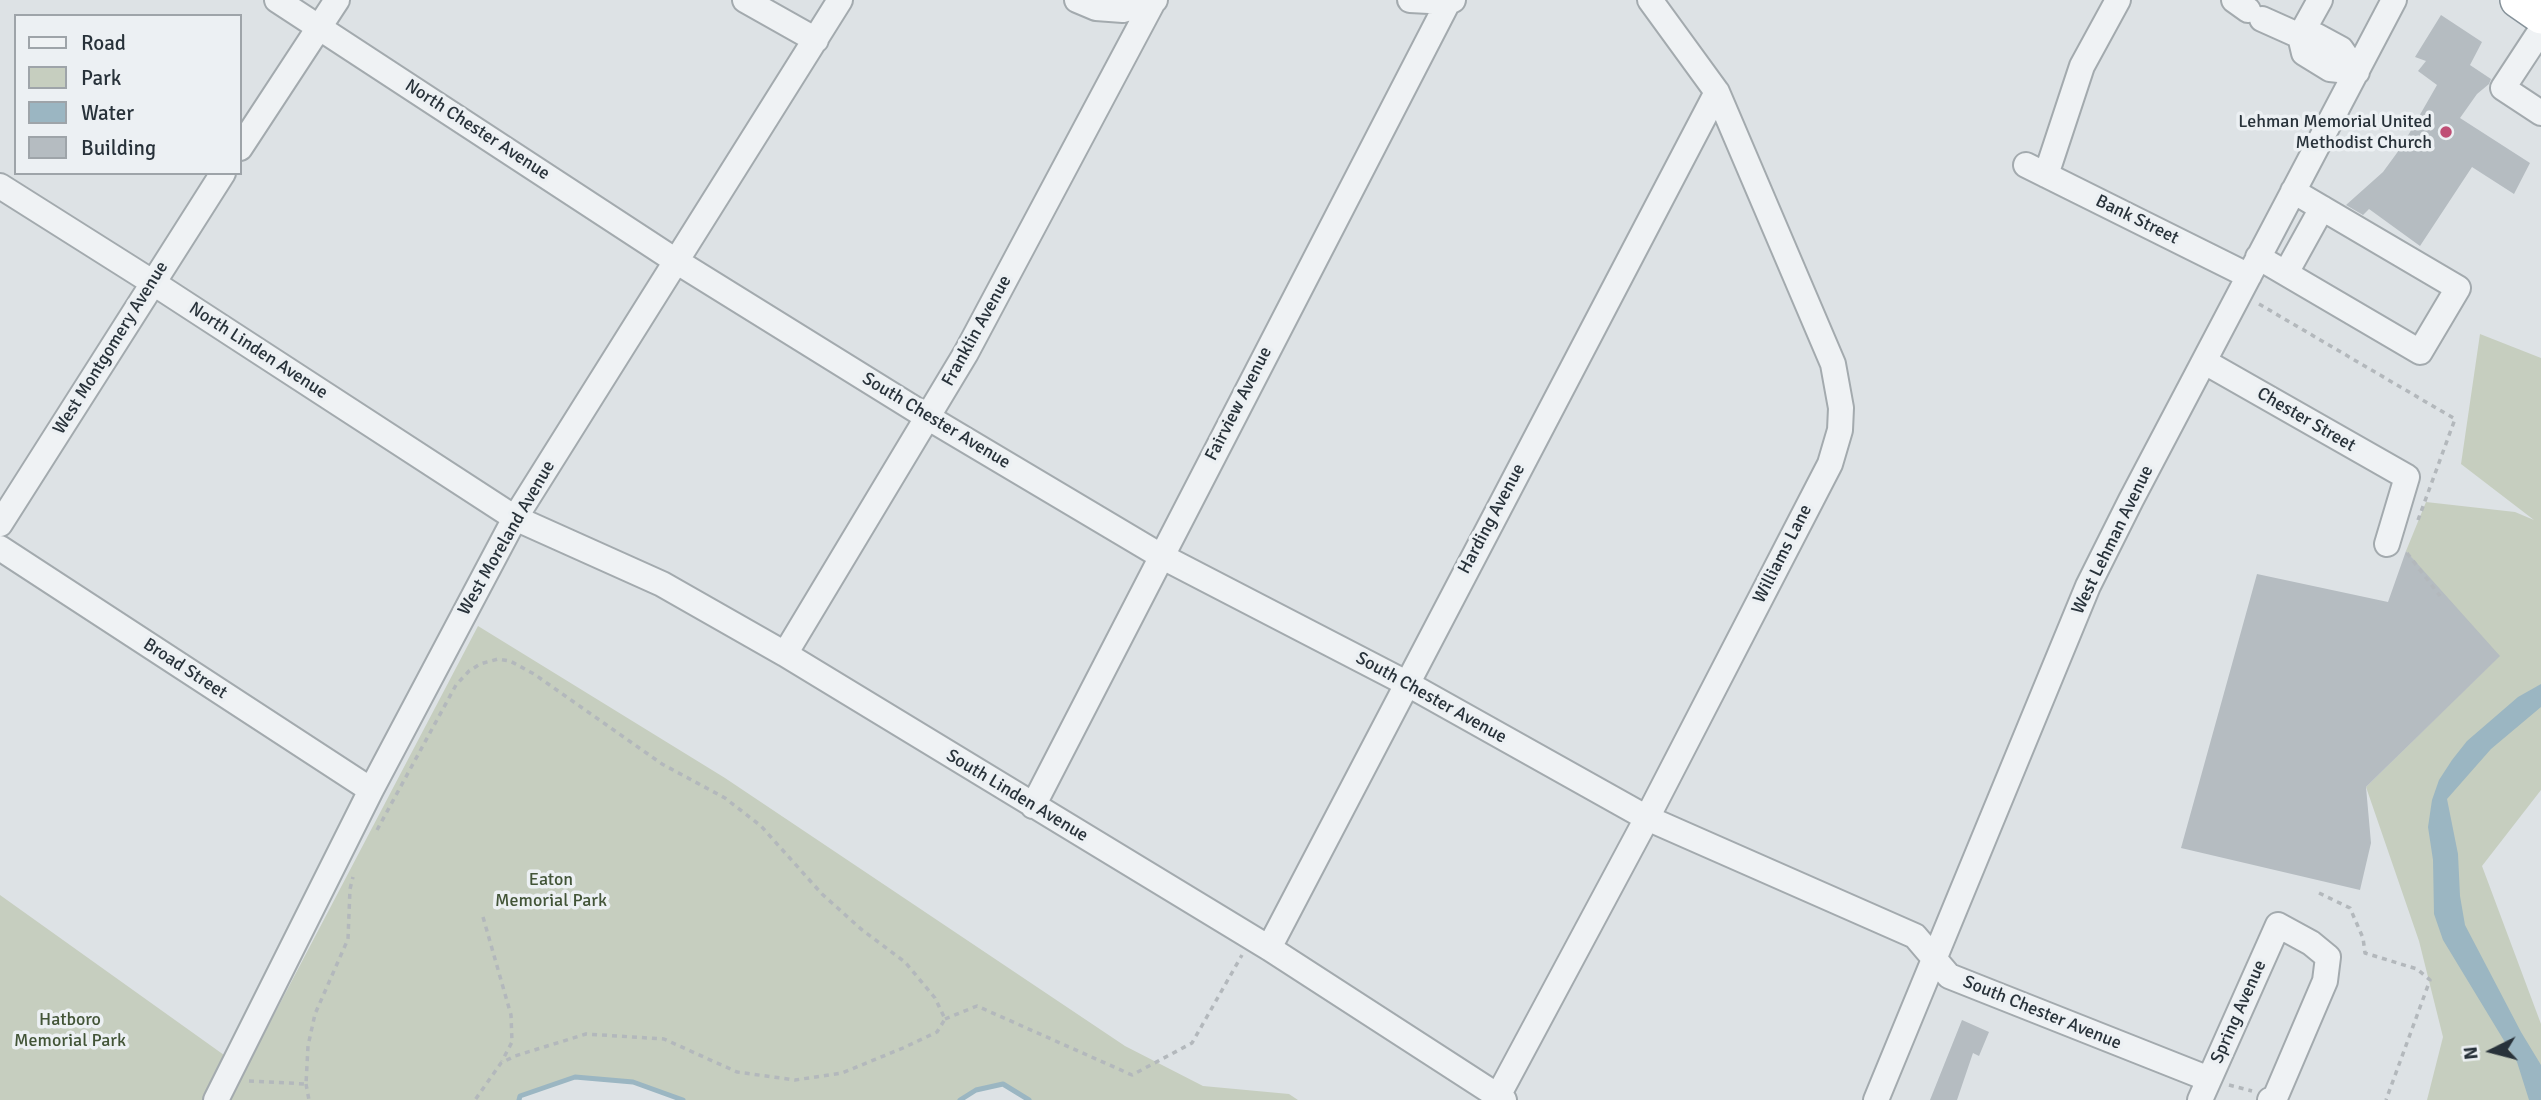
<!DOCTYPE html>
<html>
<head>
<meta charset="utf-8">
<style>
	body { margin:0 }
	#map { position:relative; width:2541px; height:1100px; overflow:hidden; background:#dde2e5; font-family:Signika,sans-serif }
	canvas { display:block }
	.legend { position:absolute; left:14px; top:14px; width:228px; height:161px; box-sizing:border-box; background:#ecf0f3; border:2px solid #9ea4a9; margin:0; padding:9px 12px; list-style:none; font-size:21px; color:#28323a }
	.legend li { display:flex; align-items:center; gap:14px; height:35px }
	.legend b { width:35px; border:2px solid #9ea4a9 }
	.north { position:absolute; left:2457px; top:1016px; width:70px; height:70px; -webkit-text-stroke:5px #ecf0f3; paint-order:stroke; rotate:264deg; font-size:19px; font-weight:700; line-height:28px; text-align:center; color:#28323a }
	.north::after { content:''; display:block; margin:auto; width:24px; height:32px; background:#28323a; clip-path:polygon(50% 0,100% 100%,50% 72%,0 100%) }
</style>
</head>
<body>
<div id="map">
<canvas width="2541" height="1100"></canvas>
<ul class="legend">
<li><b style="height:9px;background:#eff2f4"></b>Road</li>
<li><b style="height:19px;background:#c6cebf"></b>Park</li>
<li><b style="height:19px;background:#9bb6c2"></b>Water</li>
<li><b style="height:19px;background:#b5bcc1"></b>Building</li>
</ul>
<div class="north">N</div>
</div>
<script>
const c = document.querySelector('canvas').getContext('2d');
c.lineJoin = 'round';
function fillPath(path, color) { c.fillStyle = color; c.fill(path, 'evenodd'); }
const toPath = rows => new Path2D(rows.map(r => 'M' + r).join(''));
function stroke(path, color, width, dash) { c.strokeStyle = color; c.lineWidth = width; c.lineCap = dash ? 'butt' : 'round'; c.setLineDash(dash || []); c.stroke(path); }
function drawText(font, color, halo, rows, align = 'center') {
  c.font = font + ' Signika,sans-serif'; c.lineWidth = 7; c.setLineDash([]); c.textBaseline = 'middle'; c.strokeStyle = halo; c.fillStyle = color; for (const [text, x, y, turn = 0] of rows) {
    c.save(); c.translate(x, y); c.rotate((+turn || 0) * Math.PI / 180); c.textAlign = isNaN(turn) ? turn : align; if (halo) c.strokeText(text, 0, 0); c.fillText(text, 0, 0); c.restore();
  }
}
const green = toPath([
	[2480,334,2541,358,2541,790,2482,866,2541,1024,2541,1100,2427,1100,2443,1037,2419,941,2366,787,2499,656,2475,636,2406,551,2426,502,2515,512,2534,520,2461,464],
	[478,626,725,778,1125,1046,1203,1086,1289,1094,1298,1100,1029,1100,1003,1084,976,1090,960,1100,683,1100,633,1082,575,1077,521,1096,519,1100,0,1100,0,895,245,1070]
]);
const water = toPath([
	[2541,684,2541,707,2491,749,2447,799,2458,854,2460,896,2465,925,2521,1032,2541,1065,2541,1100,2529,1100,2517,1062,2443,940,2434,914,2433,860,2428,827,2432,800,2439,780,2452,760,2467,741,2518,697]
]);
const stream = toPath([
	[519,1100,520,1096,575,1077,633,1082,683,1100],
	[960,1100,976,1090,1003,1084,1029,1100]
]);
const building = toPath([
	[2441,15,2482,42,2470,65,2491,79,2489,84,2477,94,2460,118,2530,163,2514,194,2472,167,2420,246,2369,209,2363,215,2346,205,2383,172,2402,146,2437,85,2418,71,2426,61,2415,57],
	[2406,551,2500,656,2366,787,2371,843,2360,890,2181,848,2257,574,2388,602],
	[1962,1020,1989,1032,1979,1056,1973,1053,1957,1100,1930,1100]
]);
const path = toPath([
	[2259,304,2455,419,2418,520],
	[2407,553,2440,596],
	[377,830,456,685,469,671,480,664,498,659,510,661,534,674,662,764,725,798,761,826,822,894,861,929,905,962,935,998,945,1019,937,1032,903,1048,842,1073,795,1080,737,1072,664,1039,586,1034,515,1056,501,1063,475,1100],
	[2319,893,2350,908,2363,938,2365,953,2417,969,2430,980,2386,1100],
	[483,917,511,1015,512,1042,502,1061],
	[945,1019,977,1006,1132,1075,1192,1043,1242,955],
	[249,1081,306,1084,308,1046,315,1014,348,939,350,889,353,877],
	[306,1084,309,1100],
	[2229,1085,2252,1091]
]);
const minor = toPath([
	[277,0,676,261,929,418,1161,556,1406,683,1647,818,1915,936,1949,976,2209,1079],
	[745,0,816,40],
	[1077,0,1096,8,1123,10,1155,0],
	[1410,0,1448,2,1453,0],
	[2234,0,2248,10],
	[2320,0,2300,36,2304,53,2330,69,2357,72],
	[2262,19,2300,36,2317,36,2341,49,2357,72],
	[2541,30,2503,88,2541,113],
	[240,148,337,0],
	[2026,165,2249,276],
	[2046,175,2082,66,2118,0],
	[0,186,152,282,515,518,662,584,785,654,1269,948,1504,1100],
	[2258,257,2420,352,2458,288,2293,191],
	[2286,273,2322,208],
	[2205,362,2407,477,2387,544],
	[0,524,223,173],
	[0,548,371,790],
	[785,654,966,353,1154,0],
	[1033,806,1448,2],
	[1269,948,1717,92],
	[1498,1096,1647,818,1830,464,1840,430,1841,408,1833,364,1717,92,1650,0],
	[216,1100,371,790,515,518,840,0],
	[1876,1100,2088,586,2131,500,2394,0],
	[2200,1100,2278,925,2311,943,2328,957,2325,981,2275,1098,2270,1100]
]);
const highway = toPath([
	[2518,0,2541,16]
]);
const markers = [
	[2446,132,7,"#bf4e75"]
];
const poiNames = [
	["Lehman Memorial United",2432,122],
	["Methodist Church",2432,143]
];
const streetNames = [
	["North Chester Avenue",477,130,33],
	["Bank Street",2137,220,26],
	["Franklin Avenue",977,331,-61],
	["West Montgomery Avenue",111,348,-58],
	["North Linden Avenue",258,351,33],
	["Fairview Avenue",1239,404,-63],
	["Chester Street",2306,420,30],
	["South Chester Avenue",936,421,31],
	["Harding Avenue",1492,519,-62],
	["West Moreland Avenue",507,538,-60],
	["West Lehman Avenue",2113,540,-64],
	["Williams Lane",1783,554,-63],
	["Broad Street",185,669,33],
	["South Chester Avenue",1431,698,29],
	["South Linden Avenue",1017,796,31],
	["Spring Avenue",2239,1012,-66],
	["South Chester Avenue",2042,1013,22]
];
const parkNames = [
	["Eaton",551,880],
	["Memorial Park",551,901],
	["Hatboro",70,1020],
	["Memorial Park",70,1041]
];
fillPath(green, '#c6cebf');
fillPath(water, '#9bb6c2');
stroke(stream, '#9bb6c2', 5);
fillPath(building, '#b5bcc1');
stroke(minor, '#a3aaae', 28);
stroke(highway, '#86929a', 38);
stroke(path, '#b3b8bc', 3.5, [5, 5]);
stroke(minor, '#eff2f4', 24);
stroke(highway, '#fff', 35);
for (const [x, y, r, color] of markers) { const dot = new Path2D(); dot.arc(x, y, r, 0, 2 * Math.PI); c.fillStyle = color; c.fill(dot); stroke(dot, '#ecf0f3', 2.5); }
drawText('18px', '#28323a', '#ecf0f3', poiNames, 'right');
drawText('18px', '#28323a', '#ecf0f3', streetNames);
drawText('18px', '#425437', '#ecf0f3', parkNames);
</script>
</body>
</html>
